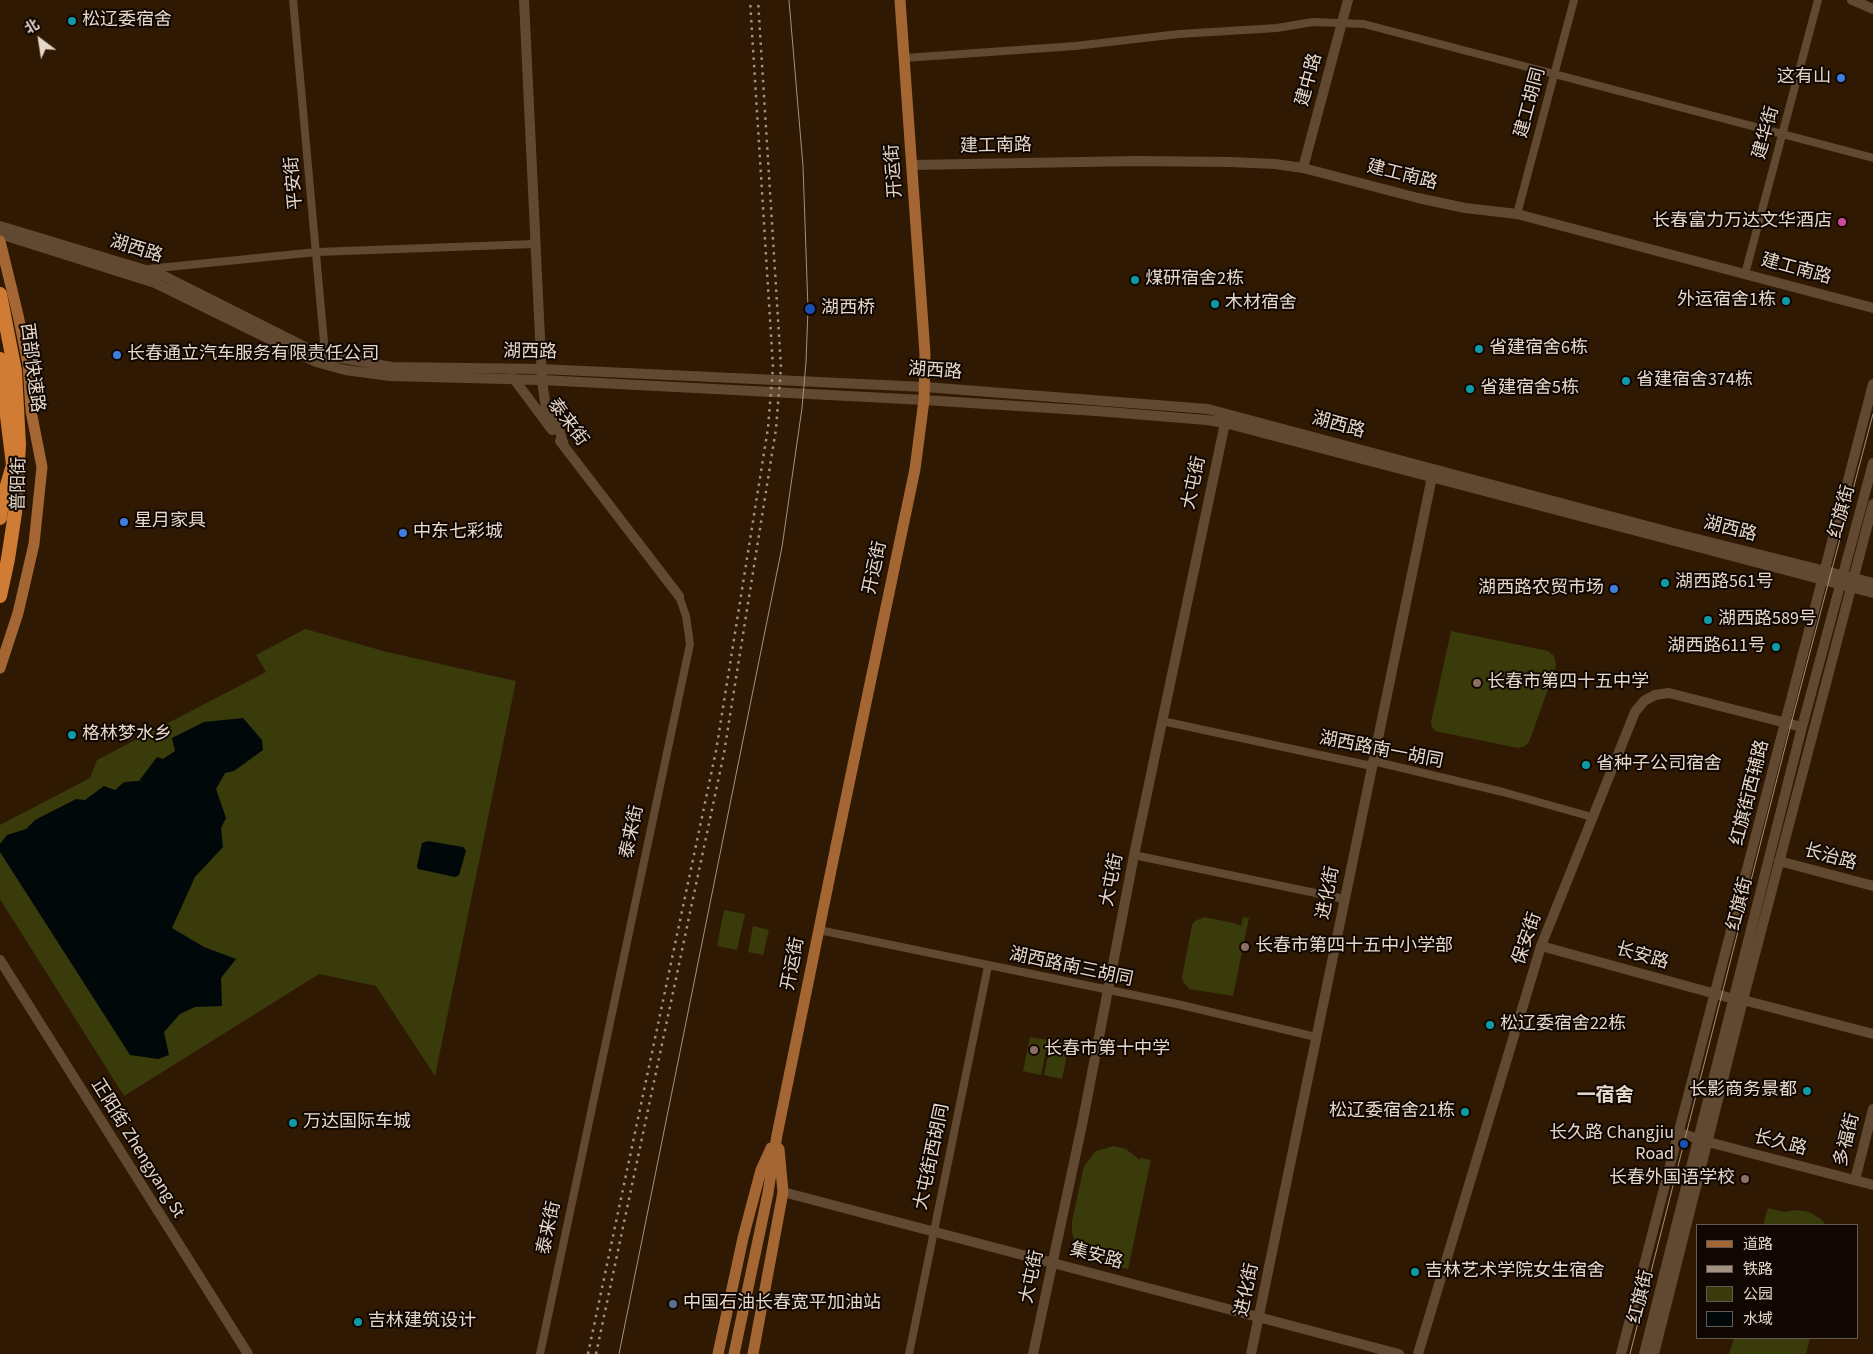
<!DOCTYPE html>
<html>
<head>
<meta charset="utf-8">
<style>
	body { margin:0 }
	#map { position:relative; width:1873px; height:1354px; overflow:hidden; background:#2f1903; font-family:"Source Sans 3","Noto Sans SC",sans-serif }
	canvas { display:block }
	.legend { position:absolute; left:1696px; top:1224px; width:162px; height:115px; box-sizing:border-box; background:#100702; border:1px solid #655a52; margin:0; padding:6px 9px; list-style:none; font-size:15px; color:#e5d7c9 }
	.legend li { display:flex; align-items:center; gap:10px; height:25px }
	.legend b { width:25px; border:1px solid #655a52 }
	.north { position:absolute; left:15px; top:15px; width:50px; height:50px; -webkit-text-stroke:4px #100702; paint-order:stroke; rotate:329deg; font-size:14px; font-weight:700; line-height:20px; text-align:center; color:#e5d7c9 }
	.north::after { content:''; display:block; margin:auto; width:18px; height:22px; background:#e5d7c9; clip-path:polygon(50% 0,100% 100%,50% 72%,0 100%) }
</style>
</head>
<body>
<div id="map">
<canvas width="1873" height="1354"></canvas>
<ul class="legend">
<li><b style="height:6px;background:#a46733"></b>道路</li>
<li><b style="height:6px;background:#a39281"></b>铁路</li>
<li><b style="height:14px;background:#393b0b"></b>公园</li>
<li><b style="height:14px;background:#000809"></b>水域</li>
</ul>
<div class="north">北</div>
</div>
<script>
const c = document.querySelector('canvas').getContext('2d');
c.lineJoin = 'round';
function fillPath(path, color) { c.fillStyle = color; c.fill(path, 'evenodd'); }
const toPath = rows => new Path2D(rows.map(r => 'M' + r).join(''));
function stroke(path, color, width, dash) { c.strokeStyle = color; c.lineWidth = width; c.lineCap = dash ? 'butt' : 'round'; c.setLineDash(dash || []); c.stroke(path); }
function drawText(font, color, halo, rows, align = 'center') {
  c.font = font + ' "Source Sans 3","Noto Sans SC",sans-serif'; c.lineWidth = 4; c.setLineDash([]); c.textBaseline = 'middle'; c.strokeStyle = halo; c.fillStyle = color; for (const [text, x, y, turn = 0] of rows) {
    c.save(); c.translate(x, y); c.rotate((+turn || 0) * Math.PI / 180); c.textAlign = isNaN(turn) ? turn : align; if (halo) c.strokeText(text, 0, 0); c.fillText(text, 0, 0); c.restore();
  }
}
const green = toPath([
	[305,629,387,652,516,681,435,1076,376,986,319,974,124,1096,0,899,0,825,90,778,97,760,266,672,256,655],
	[1451,631,1548,651,1554,656,1556,664,1555,670,1529,742,1525,746,1518,748,1435,731,1432,727,1431,722],
	[724,910,745,914,737,950,717,946],
	[1204,917,1234,923,1241,926,1243,917,1249,918,1233,996,1189,989,1183,982,1182,977,1192,925,1195,921],
	[753,926,769,930,763,955,748,952],
	[1030,1037,1048,1040,1041,1075,1023,1071],
	[1051,1041,1069,1044,1062,1079,1044,1075],
	[1114,1146,1126,1149,1140,1160,1141,1158,1151,1160,1128,1269,1119,1267,1122,1254,1103,1260,1086,1254,1077,1245,1072,1234,1072,1221,1084,1166,1096,1151],
	[1768,1208,1785,1212,1795,1210,1809,1212,1821,1219,1826,1225,1763,1225],
	[1734,1338,1810,1338,1806,1354,1729,1354]
]);
const water = toPath([
	[243,718,262,740,263,750,234,771,225,773,216,789,226,818,221,828,223,847,195,877,172,928,204,947,236,959,221,978,222,1006,195,1007,180,1014,164,1032,169,1055,158,1059,130,1055,0,852,0,844,7,835,26,829,35,820,76,799,85,800,104,786,115,790,124,782,139,781,157,757,163,759,175,751,172,738,204,722],
	[428,841,463,847,466,851,459,875,455,877,418,869,417,866,422,843]
]);
const street = toPath([
	[293,0,324,342,318,358],
	[905,58,1075,46,1179,34,1277,28,1313,22,1364,24,1873,158],
	[1517,214,1574,0],
	[148,269,317,252,535,244],
	[1745,274,1818,0],
	[1162,721,1367,765,1377,762,1503,792,1592,817],
	[1134,855,1344,899],
	[819,930,1177,1004,1316,1037],
	[540,1354,690,644,686,616,679,596],
	[909,1354,988,966]
]);
const secondary = toPath([
	[524,0,542,380,546,409,559,429,564,446],
	[1852,0,1873,9],
	[912,165,1137,161,1230,162,1275,164,1303,168,1418,198,1465,208,1517,214,1873,308],
	[1303,168,1348,0],
	[0,226,162,275,319,354,392,367,541,369,925,387,1208,409,1681,535,1873,583],
	[0,234,155,283,316,362,345,370,390,376,542,380,924,400,1096,411,1207,420,1225,423,1873,593],
	[511,375,552,430],
	[560,441,679,596],
	[1779,861,1873,886],
	[1541,946,1734,999],
	[0,960,248,1354],
	[1743,1000,1873,1034],
	[1680,1133,1708,1142,1873,1185],
	[1855,1180,1873,1109],
	[783,1192,1399,1354],
	[1033,1354,1082,1125,1134,855,1225,423,1224,417],
	[1251,1354,1433,472],
	[1418,1354,1541,946,1635,712,1644,701,1655,695,1669,693,1802,727],
	[1621,1354,1873,384],
	[1644,1354,1802,727,1873,463],
	[1654,1354,1743,1000,1873,504]
]);
const primary = toPath([
	[0,241,18,315,28,364,31,411,42,467,34,544,18,613,0,668],
	[718,1354,743,1238,761,1170,771,1148],
	[734,1354,768,1193,777,1135,836,846,915,469,924,400,925,354,900,0],
	[753,1354,783,1192,779,1149]
]);
const highway = toPath([
	[0,294,15,371,19,445,15,513,8,559,0,596],
	[0,359,13,465,2,502,0,518]
]);
const tram = toPath([
	[619,1354,782,547,802,408,806,362,808,309,803,166,789,0],
	[1630,1354,1791,724,1873,414]
]);
const rail = toPath([
	[588,1354,716,751,768,428,773,367,750,0],
	[596,1354,724,753,776,429,781,367,758,0]
]);
const markers = [
	[72,21,5,"#0f9aa8"],
	[1841,78,5,"#3f7fe0"],
	[1842,222,5,"#d1479c"],
	[1135,280,5,"#0f9aa8"],
	[1786,301,5,"#0f9aa8"],
	[1215,304,5,"#0f9aa8"],
	[810,309,6,"#1a4fb4"],
	[1479,349,5,"#0f9aa8"],
	[117,355,5,"#3f7fe0"],
	[1626,381,5,"#0f9aa8"],
	[1470,389,5,"#0f9aa8"],
	[124,522,5,"#3f7fe0"],
	[403,533,5,"#3f7fe0"],
	[1665,583,5,"#0f9aa8"],
	[1614,589,5,"#3f7fe0"],
	[1708,620,5,"#0f9aa8"],
	[1776,647,5,"#0f9aa8"],
	[1477,683,5,"#8d6e63"],
	[72,735,5,"#0f9aa8"],
	[1586,765,5,"#0f9aa8"],
	[1245,947,5,"#8d6e63"],
	[1490,1025,5,"#0f9aa8"],
	[1034,1050,5,"#8d6e63"],
	[1807,1091,5,"#0f9aa8"],
	[1465,1112,5,"#0f9aa8"],
	[293,1123,5,"#0f9aa8"],
	[1684,1144,5,"#1a4fb4"],
	[1745,1179,5,"#8d6e63"],
	[1415,1272,5,"#0f9aa8"],
	[673,1304,5,"#5c6f8a"],
	[358,1322,5,"#0f9aa8"]
];
const poiNames = [
	["松辽委宿舍",82,21],
	["这有山",1831,78,"right"],
	["长春富力万达文华酒店",1832,222,"right"],
	["煤研宿舍2栋",1145,280],
	["外运宿舍1栋",1776,301,"right"],
	["木材宿舍",1225,304],
	["湖西桥",821,309],
	["省建宿舍6栋",1489,349],
	["长春通立汽车服务有限责任公司",127,355],
	["省建宿舍374栋",1636,381],
	["省建宿舍5栋",1480,389],
	["星月家具",134,522],
	["中东七彩城",413,533],
	["湖西路561号",1675,583],
	["湖西路农贸市场",1604,589,"right"],
	["湖西路589号",1718,620],
	["湖西路611号",1766,647,"right"],
	["长春市第四十五中学",1487,683],
	["格林梦水乡",82,735],
	["省种子公司宿舍",1596,765],
	["长春市第四十五中小学部",1255,947],
	["松辽委宿舍22栋",1500,1025],
	["长春市第十中学",1044,1050],
	["长影商务景都",1797,1091,"right"],
	["松辽委宿舍21栋",1455,1112,"right"],
	["万达国际车城",303,1123],
	["长久路 Changjiu",1674,1134,"right"],
	["Road",1674,1155,"right"],
	["长春外国语学校",1735,1179,"right"],
	["吉林艺术学院女生宿舍",1425,1272],
	["中国石油长春宽平加油站",683,1304],
	["吉林建筑设计",368,1322]
];
const streetNames = [
	["建中路",1310,80,-75],
	["建工胡同",1531,103,-75],
	["建华街",1767,133,-75],
	["建工南路",996,147,-1],
	["开运街",895,171,-94],
	["建工南路",1402,176,14],
	["平安街",295,183,-95],
	["湖西路",136,250,17],
	["建工南路",1796,270,15],
	["湖西路",530,353,1],
	["西部快速路",31,368,83],
	["湖西路",935,372,4],
	["泰来街",567,423,53],
	["湖西路",1338,426,15],
	["大屯街",1195,483,-78],
	["普阳街",20,484,-89],
	["红旗街",1843,512,-75],
	["湖西路",1730,530,14],
	["开运街",876,568,-78],
	["湖西路南一胡同",1381,751,11],
	["红旗街西辅路",1751,793,-76],
	["泰来街",633,832,-78],
	["长治路",1830,858,15],
	["大屯街",1113,880,-79],
	["进化街",1329,893,-79],
	["红旗街",1741,904,-76],
	["保安街",1528,939,-71],
	["长安路",1642,957,16],
	["开运街",794,964,-79],
	["湖西路南三胡同",1071,968,12],
	["多福街",1848,1140,-76],
	["长久路",1780,1144,14],
	["正阳街 Zhengyang St",137,1149,58],
	["大屯街西胡同",933,1157,-78],
	["泰来街",550,1228,-78],
	["集安路",1096,1257,15],
	["大屯街",1033,1277,-78],
	["进化街",1248,1290,-78],
	["红旗街",1642,1297,-76]
];
const neighbourhoodNames = [
	["一宿舍",1605,1097]
];
fillPath(green, '#393b0b');
fillPath(water, '#000809');
stroke(street, '#614831', 8);
stroke(secondary, '#614831', 10);
stroke(primary, '#a46733', 11);
stroke(highway, '#d07c34', 14);
stroke(tram, '#a39281', 1);
stroke(rail, '#a39281', 2.5, [2.5, 5]);
for (const [x, y, r, color] of markers) { const dot = new Path2D(); dot.arc(x, y, r, 0, 2 * Math.PI); c.fillStyle = color; c.fill(dot); stroke(dot, '#100702', 2); }
drawText('18px', '#e5d7c9', '#100702', poiNames, 'left');
drawText('18px', '#e5d7c9', '#100702', streetNames);
drawText('bold 19px', '#e5d7c9', '#100702', neighbourhoodNames);
</script>
</body>
</html>
